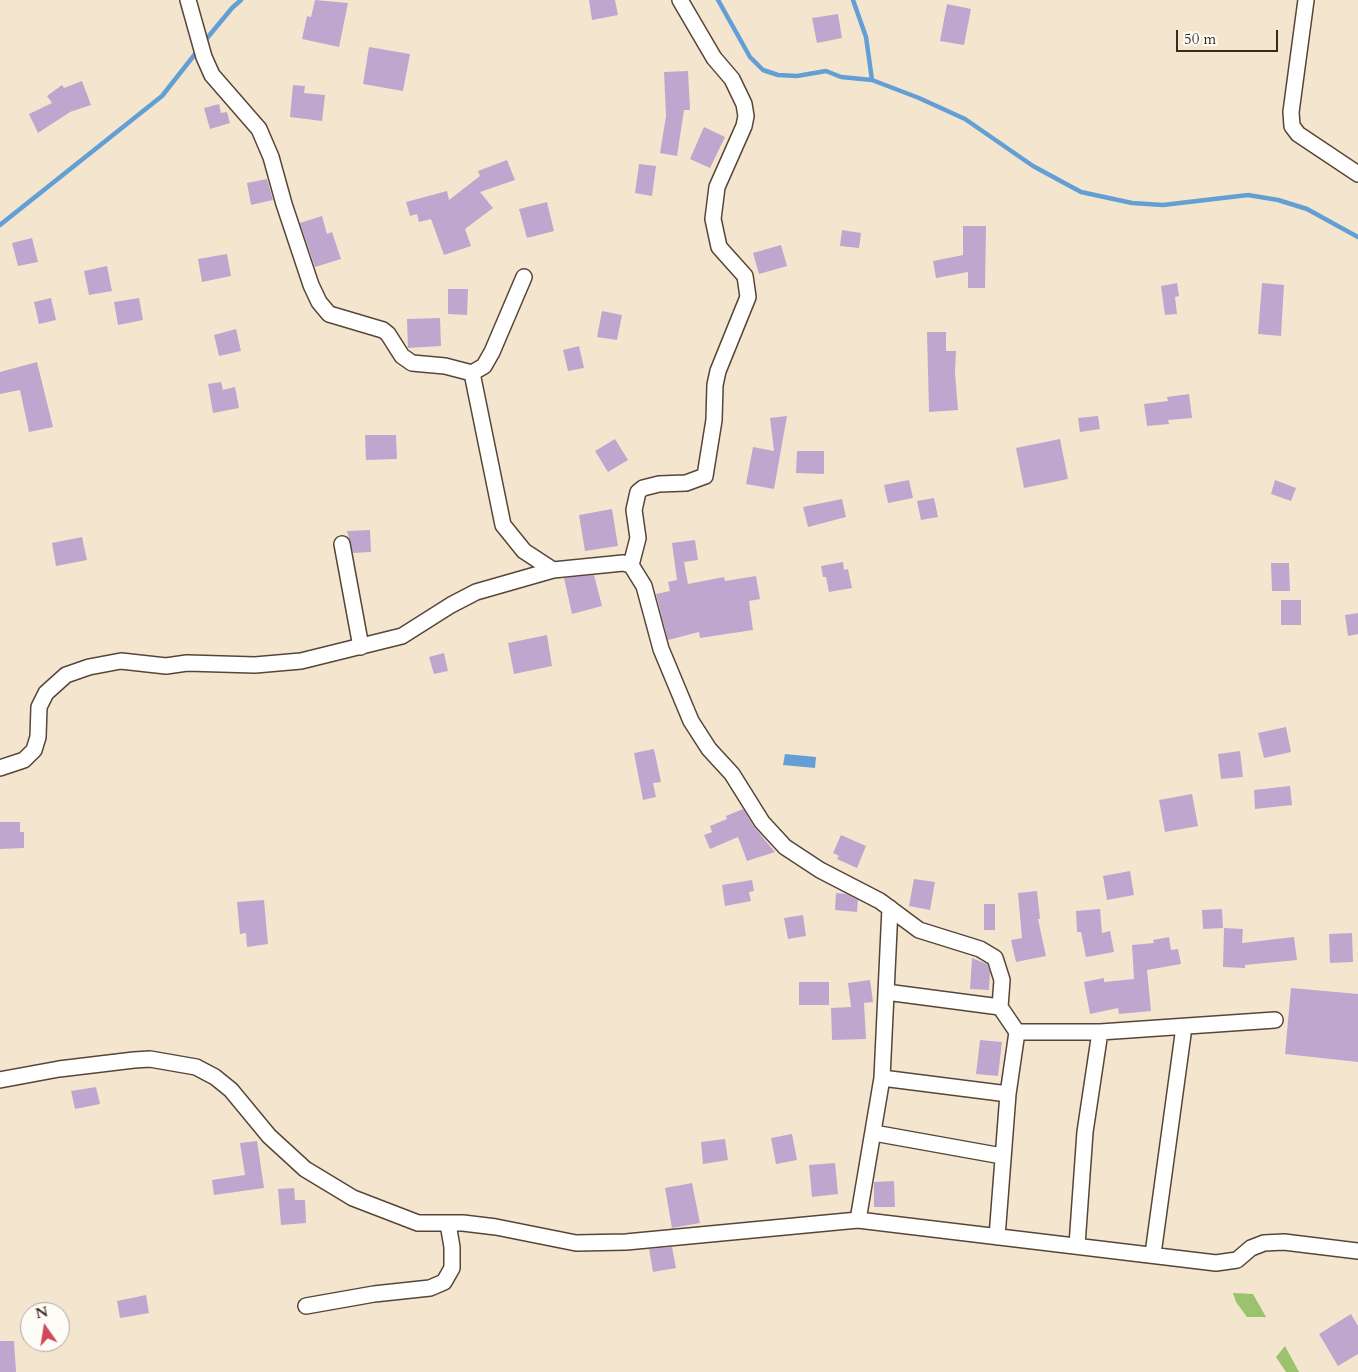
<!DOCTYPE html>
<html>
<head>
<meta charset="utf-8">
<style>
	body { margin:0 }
	#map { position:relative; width:1358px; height:1372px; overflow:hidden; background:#f4e6ce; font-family:Cardo,serif }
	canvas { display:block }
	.north { position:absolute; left:20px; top:1302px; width:50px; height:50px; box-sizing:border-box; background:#fdfcf7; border:1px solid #afa8a0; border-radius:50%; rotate:347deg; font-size:14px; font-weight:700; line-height:20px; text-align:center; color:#3b2a1e }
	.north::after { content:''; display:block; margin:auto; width:18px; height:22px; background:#d1495b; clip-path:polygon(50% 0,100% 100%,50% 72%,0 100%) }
	.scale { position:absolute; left:1176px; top:30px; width:102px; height:22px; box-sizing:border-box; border:2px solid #3b2a1e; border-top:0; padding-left:6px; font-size:15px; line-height:18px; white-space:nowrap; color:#3b2a1e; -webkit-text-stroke:4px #fdfcf7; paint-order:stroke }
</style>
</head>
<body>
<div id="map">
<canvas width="1358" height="1372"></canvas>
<div class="north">N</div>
<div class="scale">50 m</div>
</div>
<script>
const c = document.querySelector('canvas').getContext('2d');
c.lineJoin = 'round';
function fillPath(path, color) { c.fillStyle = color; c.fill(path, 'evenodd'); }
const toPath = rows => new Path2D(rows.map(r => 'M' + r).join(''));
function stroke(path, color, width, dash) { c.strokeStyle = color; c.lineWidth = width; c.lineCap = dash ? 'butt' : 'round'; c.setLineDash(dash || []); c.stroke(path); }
const green = toPath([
	[1233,1293,1253,1294,1266,1317,1247,1317,1236,1302],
	[1285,1346,1299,1372,1286,1372,1276,1357]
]);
const water = toPath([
	[785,754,816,757,815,768,783,765]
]);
const stream = toPath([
	[718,0,750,57,763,70,778,75,797,76,826,71,841,77,872,80,919,98,965,119,1033,166,1081,192,1132,203,1163,205,1248,195,1278,200,1307,209,1358,237],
	[853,0,866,37,872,80],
	[203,43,232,8,241,0],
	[0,225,162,96,199,49]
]);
const building = toPath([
	[315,0,348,3,339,47,302,39,307,16,311,17],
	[589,0,615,0,618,15,592,20],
	[947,4,971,9,964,45,940,41],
	[838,14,842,38,817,43,812,18],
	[369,47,410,54,403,91,363,84],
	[688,71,690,110,684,110,677,156,660,153,666,116,664,72],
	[82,81,91,105,70,112,38,133,29,114,52,103,47,96,62,85,64,88],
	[293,85,305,86,304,93,325,95,322,121,290,117],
	[219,104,221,113,227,112,230,123,210,129,204,108],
	[704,127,725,137,710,168,690,159],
	[507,160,515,180,480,192,493,208,465,229,471,246,444,255,431,219,419,222,417,214,410,216,406,202,447,191,449,200,480,176,478,171],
	[639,164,656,166,652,196,635,193],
	[267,179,273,200,251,205,247,183],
	[547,202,554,231,527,238,519,209],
	[322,216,327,234,332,232,341,259,315,267,300,223],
	[963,226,986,226,985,288,968,288,968,272,936,278,933,261,963,255],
	[842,230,861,233,859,248,840,246],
	[32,238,38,262,18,266,12,243],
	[781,245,787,266,759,274,753,253],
	[227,254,231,276,202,282,198,259],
	[107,266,112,291,89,295,84,271],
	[1177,283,1179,296,1175,297,1177,314,1165,315,1161,286],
	[1262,283,1284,285,1281,336,1258,334],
	[448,289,468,289,467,315,448,314],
	[51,298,56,320,39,324,34,302],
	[139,298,143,320,118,325,114,302],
	[602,311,622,315,617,340,597,337],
	[440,318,441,346,408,348,407,319],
	[236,329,241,351,219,356,214,335],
	[927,332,946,332,946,351,956,351,955,373,958,410,929,412],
	[579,346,584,368,568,371,563,350],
	[37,362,53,427,29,432,20,390,0,394,0,372],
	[221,382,223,390,235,387,239,408,213,413,208,384],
	[1189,394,1192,418,1168,420,1169,424,1147,426,1144,404,1168,401,1167,397],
	[787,416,774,489,746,484,753,447,774,451,770,418],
	[1098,416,1100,429,1080,432,1078,418],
	[365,435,396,435,397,459,366,460],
	[615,439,628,460,608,472,595,451],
	[1060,439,1068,479,1024,488,1016,448],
	[797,451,824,451,824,474,796,473],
	[909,480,913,498,888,503,884,485],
	[1275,480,1296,488,1291,501,1271,494],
	[934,498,938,517,921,520,917,501],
	[842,499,846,517,808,527,803,507],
	[612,509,618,546,585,551,579,515],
	[370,530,371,552,353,553,347,531],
	[82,537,87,560,56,566,52,543],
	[695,540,698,560,684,562,688,584,724,577,725,581,756,576,760,599,749,601,753,630,700,638,699,632,668,640,656,594,670,591,668,582,677,580,672,543],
	[843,562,844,570,848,569,852,588,829,592,826,577,823,577,821,566],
	[1271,563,1289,563,1290,591,1272,591],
	[594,575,602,606,572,614,564,578],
	[1281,600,1301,600,1301,625,1281,625],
	[1358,613,1358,634,1348,636,1345,615],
	[547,635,552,666,514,674,508,643],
	[444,653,448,671,434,674,429,657],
	[1286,727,1291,752,1264,758,1258,733],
	[654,749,661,782,653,783,656,797,643,800,634,753],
	[1240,751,1243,777,1221,779,1218,754],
	[1290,786,1292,805,1255,809,1254,790],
	[1192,794,1198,826,1165,832,1159,800],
	[743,809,754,827,775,852,747,861,738,837,710,849,704,835,712,832,710,826,727,819,726,816],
	[0,822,20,822,20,832,24,832,24,848,0,849],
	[841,835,866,846,857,868,837,859,839,856,833,853],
	[1130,871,1134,895,1107,900,1103,876],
	[914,879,935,882,930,910,909,906],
	[752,880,754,891,749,892,751,901,725,906,722,885],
	[1037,891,1040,919,1038,919,1046,956,1016,962,1011,940,1022,938,1018,893],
	[836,893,847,894,858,900,857,912,835,910],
	[264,900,268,944,247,947,246,933,240,934,237,902],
	[984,904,995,904,995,930,984,930],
	[1100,909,1102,933,1110,931,1114,952,1086,957,1081,932,1077,932,1076,911],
	[1222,909,1223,928,1203,929,1202,910],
	[803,915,806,936,788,939,784,918],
	[1224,928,1243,929,1242,943,1294,937,1297,960,1245,965,1245,968,1223,967],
	[1352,933,1353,962,1330,963,1329,934],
	[1169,937,1171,950,1178,949,1181,964,1147,970,1151,1011,1119,1014,1118,1008,1090,1014,1084,982,1104,978,1104,982,1134,979,1132,945,1154,943,1153,940],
	[972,958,987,964,990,972,989,990,970,989],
	[870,980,873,1002,864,1003,866,1039,832,1040,831,1008,851,1007,848,983],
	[799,982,829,982,829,1005,799,1005],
	[1291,988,1358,994,1358,1062,1285,1054],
	[980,1040,1002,1042,998,1076,976,1074],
	[96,1087,100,1104,75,1109,71,1091],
	[792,1134,797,1160,776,1164,771,1138],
	[725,1139,728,1160,703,1164,701,1142],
	[257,1141,264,1188,214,1195,212,1180,245,1175,240,1143],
	[835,1163,838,1194,812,1197,809,1165],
	[894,1181,895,1207,874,1207,874,1182],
	[692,1183,700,1223,672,1228,665,1188],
	[294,1188,295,1200,305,1200,306,1223,281,1225,278,1189],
	[672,1247,676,1268,653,1272,649,1249],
	[146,1295,149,1313,120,1318,117,1301],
	[1351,1314,1358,1326,1358,1354,1338,1366,1319,1334],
	[0,1341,14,1341,16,1372,0,1372]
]);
const minor = toPath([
	[188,0,204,57,212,75,259,129,271,157,284,204,311,285,319,302,329,314,383,330,388,334,402,356,412,363,445,366,472,373,484,366,492,352,524,277],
	[1306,0,1291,112,1292,126,1298,134,1358,174],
	[472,373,503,525,524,551,553,570],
	[342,544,361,647],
	[631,565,638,538,634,510,638,492,643,488,659,484,686,483,705,476,714,420,715,385,718,371,748,297,745,276,719,247,713,219,717,187,744,126,746,116,744,104,732,79,714,58,680,0],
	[0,768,24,760,34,750,38,737,39,707,46,693,66,675,89,667,121,661,166,666,187,663,255,665,301,661,402,636,451,605,476,592,553,570,623,563,631,565,644,586,661,649,691,721,709,749,732,774,762,822,785,847,820,870,880,901,919,930,980,949,995,958,1002,980,1000,1007,1017,1032,1100,1032,1275,1020],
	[886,992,1000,1007],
	[882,1078,1008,1094],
	[0,1080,59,1069,134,1060,150,1059,196,1067,215,1077,231,1090,269,1136,305,1169,353,1198,418,1223,463,1223,496,1227,576,1243,626,1242,858,1220,1216,1263,1237,1260,1251,1248,1264,1243,1284,1242,1358,1251],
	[874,1133,1002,1156],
	[858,1220,882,1078,890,908],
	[997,1237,1008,1094,1017,1032],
	[1077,1245,1085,1132,1100,1032],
	[1153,1254,1184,1027],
	[306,1306,374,1294,430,1288,444,1282,452,1268,452,1247,448,1224]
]);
fillPath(green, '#9bc26d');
fillPath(water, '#639fd4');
stroke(stream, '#639fd4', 4.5);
fillPath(building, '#bea6cf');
stroke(minor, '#574638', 18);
stroke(minor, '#fff', 15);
</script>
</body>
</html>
